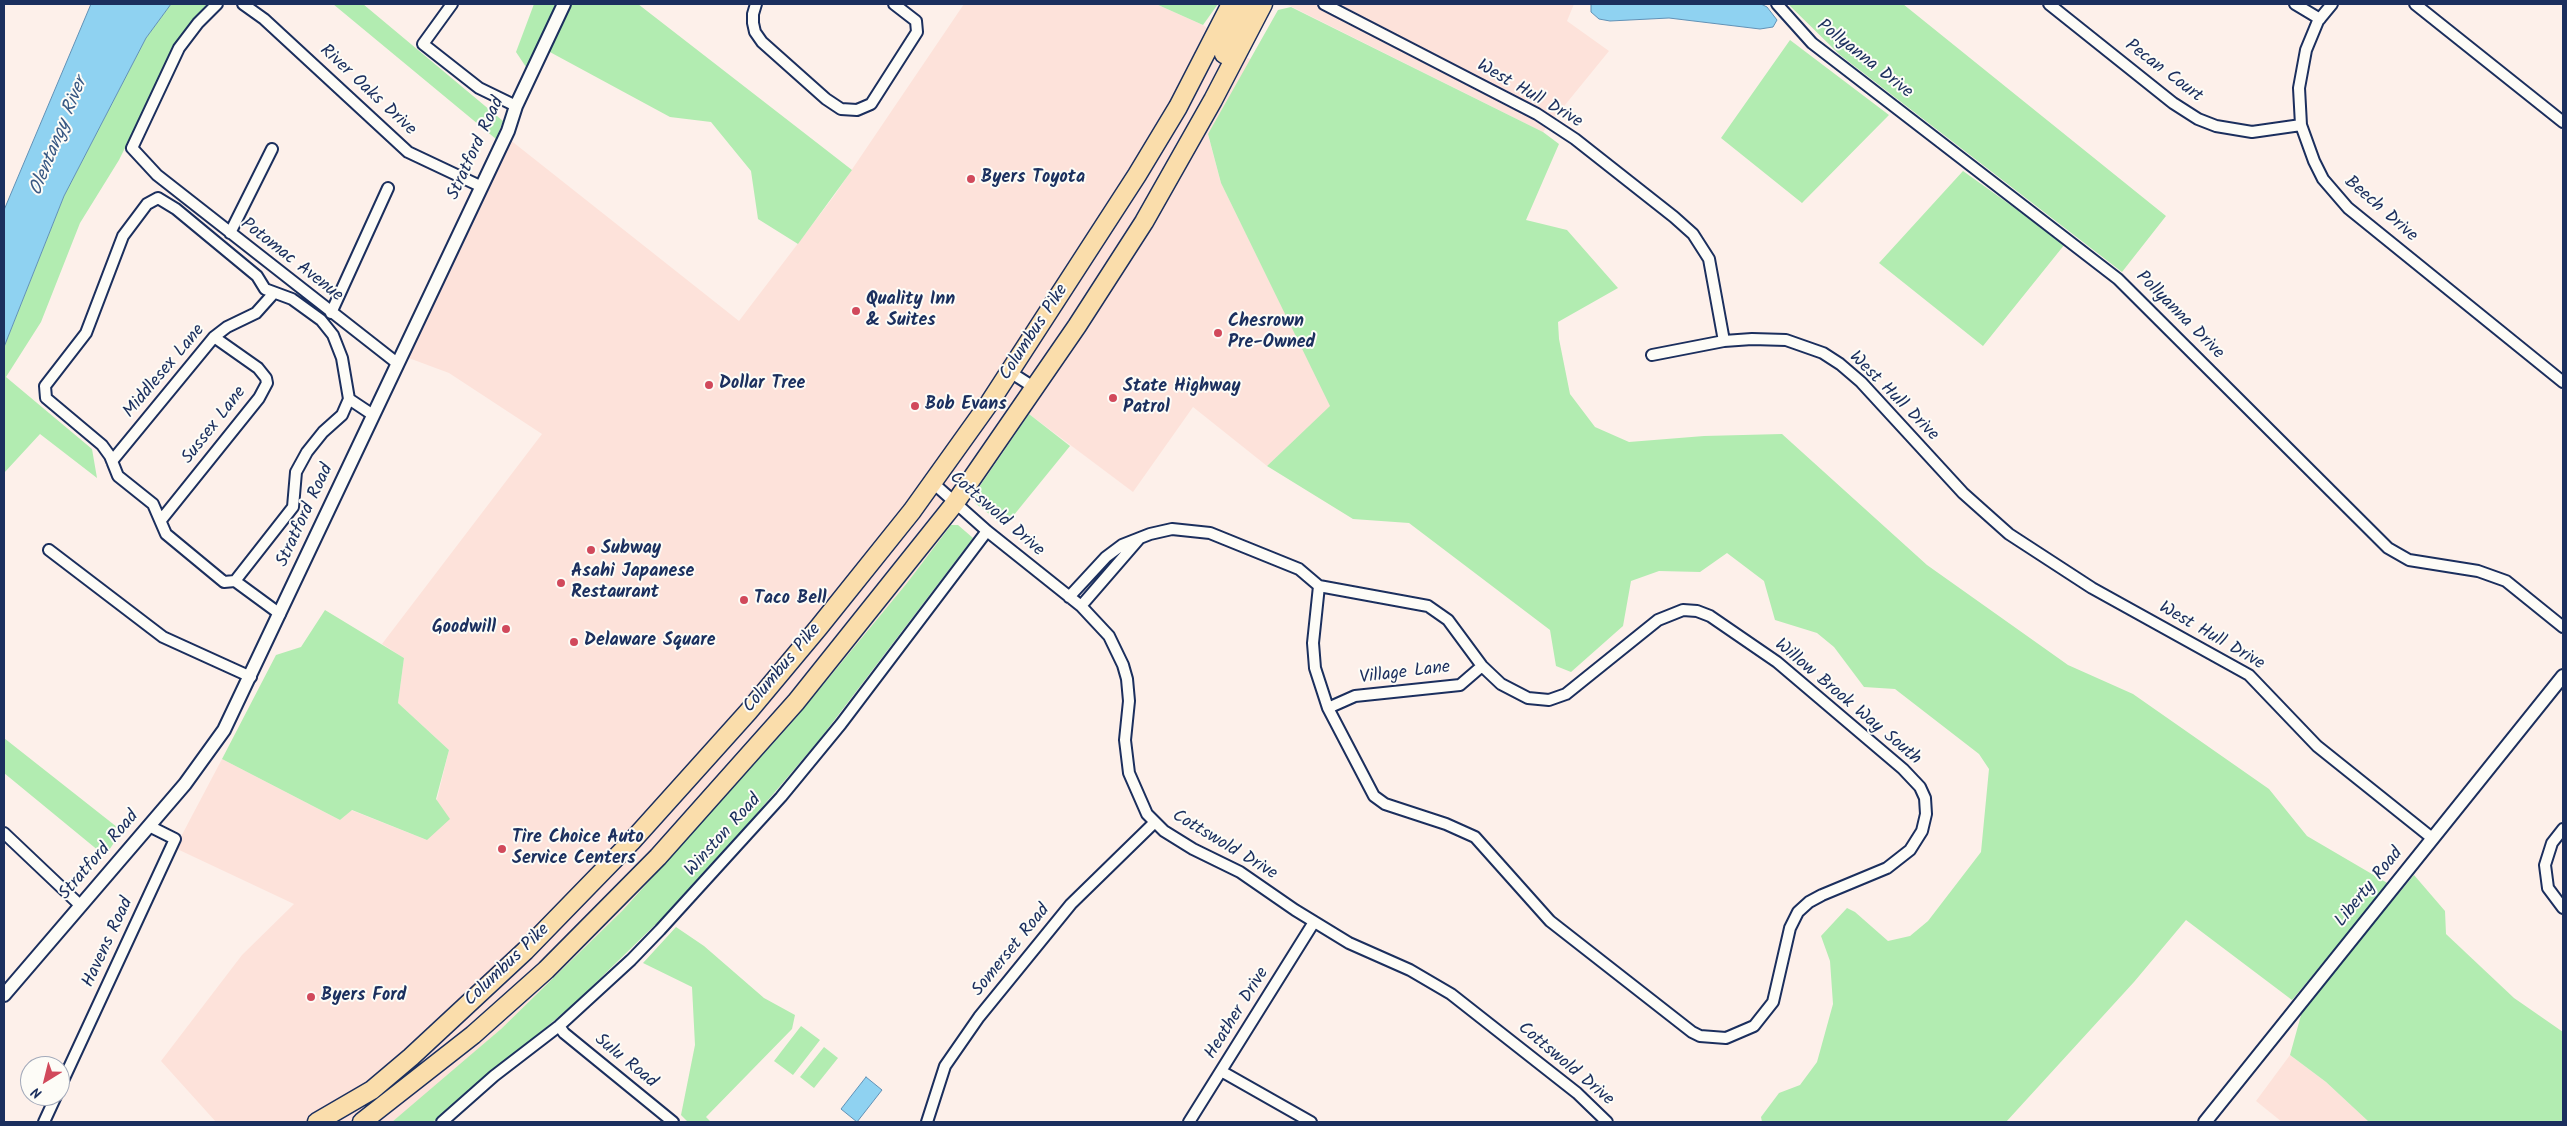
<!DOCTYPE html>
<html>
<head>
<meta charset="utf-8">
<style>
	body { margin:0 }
	#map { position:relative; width:2567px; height:1126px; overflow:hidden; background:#fdf0ea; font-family:Kalam,sans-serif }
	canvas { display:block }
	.frame { position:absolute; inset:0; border:5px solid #1b2f5e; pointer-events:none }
	.north { position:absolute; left:20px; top:1056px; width:50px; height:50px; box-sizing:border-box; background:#fdfcf7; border:1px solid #a3aaba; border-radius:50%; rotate:216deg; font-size:14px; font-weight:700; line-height:20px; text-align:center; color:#1b2f5e }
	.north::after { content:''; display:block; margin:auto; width:18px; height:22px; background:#d1495b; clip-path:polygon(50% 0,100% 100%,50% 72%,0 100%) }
</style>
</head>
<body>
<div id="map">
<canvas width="2567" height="1126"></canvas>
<div class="frame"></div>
<div class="north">N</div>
</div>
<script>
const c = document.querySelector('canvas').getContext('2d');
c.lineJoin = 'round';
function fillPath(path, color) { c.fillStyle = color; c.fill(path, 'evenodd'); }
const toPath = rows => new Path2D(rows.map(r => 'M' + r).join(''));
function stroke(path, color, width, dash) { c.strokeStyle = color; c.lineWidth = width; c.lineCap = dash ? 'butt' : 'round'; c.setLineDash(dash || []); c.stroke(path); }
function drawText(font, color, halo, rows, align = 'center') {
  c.font = font + ' Kalam,sans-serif'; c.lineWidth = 4; c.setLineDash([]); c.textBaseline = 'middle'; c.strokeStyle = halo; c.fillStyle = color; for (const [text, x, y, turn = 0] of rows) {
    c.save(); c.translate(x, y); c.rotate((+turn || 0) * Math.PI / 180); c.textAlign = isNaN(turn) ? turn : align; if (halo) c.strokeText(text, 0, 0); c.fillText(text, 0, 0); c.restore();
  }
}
const built = toPath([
	[964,4,1156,4,1203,25,1251,60,1208,135,1221,183,1331,406,1267,466,1193,407,1133,492,1029,414,973,496,907,583,794,720,623,910,501,1029,424,1098,392,1122,216,1122,161,1061,242,955,294,904,175,848,222,759,340,820,351,810,427,840,449,750,398,703,404,658,382,644,542,434,449,373,406,357,509,139,739,321,834,196],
	[1286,4,1574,4,1567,21,1609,51,1543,132],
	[2290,1055,2326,1082,2369,1122,2282,1122,2256,1101]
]);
const green = toPath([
	[171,4,207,4,181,35,119,160,80,223,41,322,6,377,92,449,97,478,40,434,4,473,4,347,64,196,146,38],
	[333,4,363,4,503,121,496,139],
	[534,4,557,4,526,67,516,52],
	[570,4,638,4,852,170,798,244,758,219,751,171,711,122,670,117,548,51],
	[1156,4,1218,4,1203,25],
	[1788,4,1903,4,2166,216,2122,272,1840,55],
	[1291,7,1543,132,1559,144,1526,220,1567,230,1618,288,1558,322,1559,339,1570,394,1595,427,1629,442,1704,436,1782,434,1927,565,2068,665,2133,694,2269,789,2307,836,2389,884,2292,1000,2186,920,2134,982,2006,1122,1762,1122,1761,1117,1779,1093,1800,1085,1817,1062,1833,1004,1830,961,1821,936,1847,908,1855,912,1888,941,1910,936,1928,921,1981,852,1989,769,1979,754,1895,689,1864,687,1834,647,1817,633,1775,620,1764,581,1727,553,1700,572,1659,571,1631,581,1623,626,1571,672,1556,666,1550,630,1409,523,1353,519,1267,466,1330,406,1221,183,1208,134,1278,10],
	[1790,40,1889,115,1802,203,1721,138],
	[1963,171,2065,244,1983,346,1879,263],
	[1029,414,1070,446,1005,526,975,503,973,496],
	[951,525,958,525,973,538,820,739,741,832,662,918,575,1003,433,1122,392,1122,501,1029,623,910,794,720,907,583],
	[325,610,404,658,398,703,449,750,436,799,450,819,427,840,352,810,340,820,222,759,276,655,301,647],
	[4,738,122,831,105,856,4,773],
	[2414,875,2445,911,2446,934,2514,998,2563,1032,2563,1122,2369,1122,2326,1082,2290,1055,2303,1008],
	[676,927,704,946,764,998,795,1015,792,1029,706,1117,711,1122,688,1122,681,1115,695,1045,692,987,643,963],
	[801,1026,820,1040,793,1075,774,1061],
	[824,1047,838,1058,814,1088,800,1077]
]);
const water = toPath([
	[91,4,171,4,146,38,64,196,4,347,4,210,91,4],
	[1591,4,1761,4,1767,7,1777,20,1773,27,1760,29,1669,18,1610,21,1599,19,1591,12,1591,4],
	[866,1077,882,1090,857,1122,841,1109,866,1077]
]);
const minor = toPath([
	[217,4,198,23,179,48,132,148,157,175,397,363],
	[243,4,264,19,408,152,480,186],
	[452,4,423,44,479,88,516,106],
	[756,4,753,14,753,23,755,32,762,42,826,99,841,109,857,110,871,104,917,32,916,21,894,4],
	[1324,4,1537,114,1575,139,1674,217,1693,234,1709,259,1724,341],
	[1777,4,1812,43,2118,279,2388,548,2409,560,2478,571,2506,581,2563,627],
	[2049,4,2173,103,2198,119,2216,126,2252,132,2301,125],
	[2295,4,2320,19],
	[2332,4,2318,21,2306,50,2299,88,2301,125,2314,161,2323,179,2348,208,2563,382],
	[2415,4,2563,122],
	[230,233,272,149],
	[331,313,388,188],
	[1652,355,1724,341,1752,339,1786,340,1823,353,1840,364,1861,382,1963,493,2009,534,2092,588,2249,675,2317,746,2432,838],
	[1010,372,1035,388],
	[349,399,373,415],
	[112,461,214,337,227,327,256,313,273,294],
	[932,482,987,531,1081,606,1109,636,1123,665,1127,679,1129,701,1125,740,1129,773,1147,814,1164,831,1193,849,1240,872,1295,910,1349,943,1410,970,1451,994,1577,1093,1607,1122],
	[161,520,259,398,267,383,266,378,258,368,214,337],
	[49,550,163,637,251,677],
	[235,581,293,507,296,472,307,452,323,432,342,415,349,399,342,358,333,335,321,320,292,299,265,289,257,276,176,209,158,198,147,204,123,236,86,333,45,386,46,398,102,445,110,456,118,476,153,504,166,534,224,582,235,581,280,614],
	[1069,597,1106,557,1122,545,1150,534,1172,529,1210,533,1299,569,1319,586,1428,606,1448,620,1482,666,1501,684,1528,698,1549,700,1566,694,1658,620,1683,610,1697,611,1710,616,1777,662,1903,769,1920,787,1925,798,1926,814,1922,831,1910,850,1887,868,1822,895,1809,902,1798,912,1790,928,1773,1002,1754,1026,1726,1038,1700,1036,1692,1032,1550,921,1475,837,1446,824,1385,804,1374,796,1328,708,1315,668,1313,643,1319,586],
	[1081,606,1139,539],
	[1328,708,1355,696,1460,685,1482,666],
	[2563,829,2552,843,2545,865,2548,888,2563,908],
	[4,833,81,906],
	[559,1026,564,1033,673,1122],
	[1221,1071,1311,1122],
	[60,1087,175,839,149,826],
	[44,1122,56,1096],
	[442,1122,494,1076,559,1026,631,960,660,930,781,797,841,724,987,531],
	[927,1122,945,1066,979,1017,1071,904,1155,822],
	[1189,1122,1314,922]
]);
const tertiary = toPath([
	[4,995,185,784,224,730,508,131,516,106,564,4],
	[2205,1122,2563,676]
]);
const trunk = toPath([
	[1224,54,1247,4],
	[317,1122,372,1090,411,1057,525,951,632,841,748,712,819,627,912,511,990,402,1137,175,1178,107,1231,4],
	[362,1122,473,1035,546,970,658,857,796,702,955,503,1077,326,1144,222,1213,100,1263,4]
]);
const markers = [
	[971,179,5,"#d1495b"],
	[856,311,5,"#d1495b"],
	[1218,333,5,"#d1495b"],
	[709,385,5,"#d1495b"],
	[1113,398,5,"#d1495b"],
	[915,406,5,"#d1495b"],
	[591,550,5,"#d1495b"],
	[561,583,5,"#d1495b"],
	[744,600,5,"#d1495b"],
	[506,629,5,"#d1495b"],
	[574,642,5,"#d1495b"],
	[502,849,5,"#d1495b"],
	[311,997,5,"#d1495b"]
];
const streetNames = [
	["Pollyanna Drive",1864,60,38],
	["Pecan Court",2163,72,37],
	["River Oaks Drive",367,91,43],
	["West Hull Drive",1529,95,30],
	["Stratford Road",477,149,-65],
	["Beech Drive",2380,210,41],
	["Potomac Avenue",291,261,38],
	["Pollyanna Drive",2179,316,45],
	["Columbus Pike",1035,333,-57],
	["Middlesex Lane",165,372,-50],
	["West Hull Drive",1893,397,45],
	["Sussex Lane",215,426,-52],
	["Cottswold Drive",996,515,41],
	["Stratford Road",306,516,-65],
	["West Hull Drive",2211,637,30],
	["Columbus Pike",783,669,-50],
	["Village Lane",1405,674,-7],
	["Willow Brook Way South",1847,703,40],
	["Winston Road",724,836,-48],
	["Cottswold Drive",1224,846,31],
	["Stratford Road",100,856,-49],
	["Liberty Road",2370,888,-51],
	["Havens Road",109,943,-65],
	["Somerset Road",1012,951,-51],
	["Columbus Pike",508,966,-44],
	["Heather Drive",1238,1014,-58],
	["Sulu Road",625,1062,39],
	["Cottswold Drive",1565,1065,40]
];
const poiNames = [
	["Byers Toyota",981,179],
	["Quality Inn",866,301],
	["& Suites",866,322],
	["Chesrown",1228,323],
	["Pre-Owned",1228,344],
	["Dollar Tree",719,385],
	["State Highway",1123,388],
	["Patrol",1123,409],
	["Bob Evans",925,406],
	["Subway",601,550],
	["Asahi Japanese",571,573],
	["Restaurant",571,594],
	["Taco Bell",754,600],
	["Goodwill",496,629,"right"],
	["Delaware Square",584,642],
	["Tire Choice Auto",512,839],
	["Service Centers",512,860],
	["Byers Ford",321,997]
];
const waterNames = [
	["Olentangy River",60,137,-68]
];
fillPath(built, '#fde2da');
fillPath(green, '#b2ecb1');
fillPath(water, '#8fd2f1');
stroke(water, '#6191b6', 1);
stroke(minor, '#1b2f5e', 14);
stroke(tertiary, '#1b2f5e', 16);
stroke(trunk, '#1b2f5e', 21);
stroke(minor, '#fdfcf7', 10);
stroke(tertiary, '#fdfcf7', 12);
stroke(trunk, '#faddab', 18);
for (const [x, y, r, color] of markers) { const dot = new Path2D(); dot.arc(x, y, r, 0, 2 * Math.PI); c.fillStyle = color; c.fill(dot); stroke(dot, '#fdfcf7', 2); }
drawText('18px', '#1b2f5e', '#fdfcf7', streetNames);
drawText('bold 18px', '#1b2f5e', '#fdfcf7', poiNames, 'left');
drawText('italic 19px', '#385883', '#fdfcf7', waterNames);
</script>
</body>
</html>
